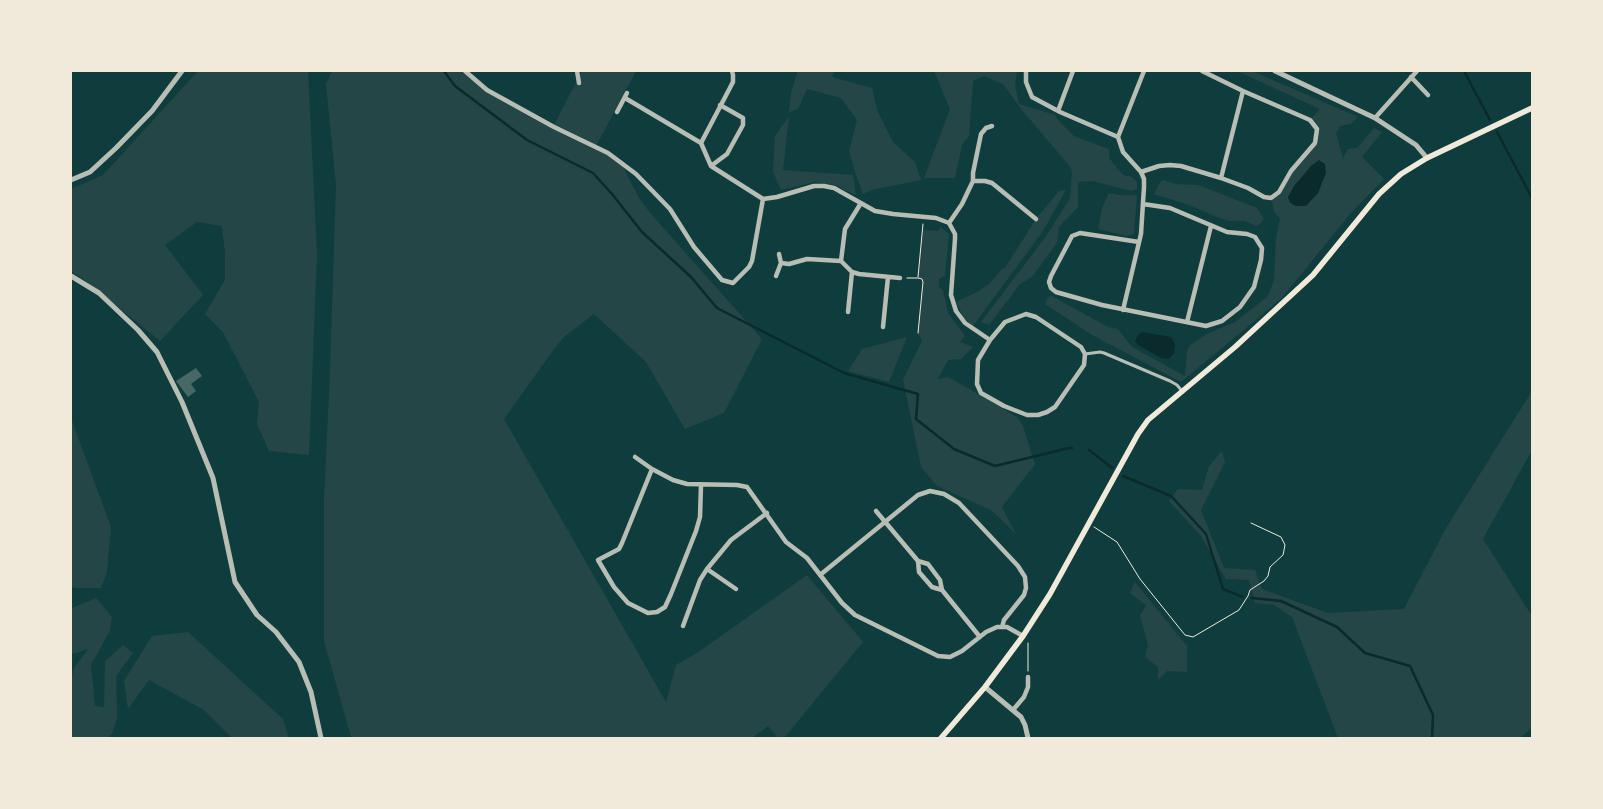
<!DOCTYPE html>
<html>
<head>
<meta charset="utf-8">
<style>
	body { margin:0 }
	#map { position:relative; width:1603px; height:809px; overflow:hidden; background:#0f3d3e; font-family:"IBM Plex Sans",sans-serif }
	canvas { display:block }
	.frame { position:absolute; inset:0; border:72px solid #f1e9da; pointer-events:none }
</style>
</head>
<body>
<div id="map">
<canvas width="1603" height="809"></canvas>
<div class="frame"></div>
</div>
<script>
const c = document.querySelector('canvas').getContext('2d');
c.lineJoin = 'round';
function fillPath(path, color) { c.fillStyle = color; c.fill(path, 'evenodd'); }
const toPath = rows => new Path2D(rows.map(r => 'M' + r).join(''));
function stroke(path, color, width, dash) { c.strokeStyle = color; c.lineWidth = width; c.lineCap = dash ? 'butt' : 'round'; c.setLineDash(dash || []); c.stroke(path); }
const green = toPath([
	[198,71,308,71,317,254,309,455,269,451,257,424,259,402,223,332,205,314,225,280,225,253,222,226,197,222,165,245,203,295,160,341,86,281,71,271,71,189,103,175],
	[332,71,465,71,487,90,553,127,582,71,636,71,595,148,620,161,639,198,651,214,762,339,724,413,685,429,646,362,594,314,564,337,554,349,504,419,666,702,676,665,697,653,807,575,863,642,784,738,778,738,768,726,752,738,351,737,324,641,324,500,330,371,336,185,326,84],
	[798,71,834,71,832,77,872,88,877,110,893,142,915,162,921,180,871,190,863,194,855,172,849,151,857,120,841,98,807,89,798,109,789,112,791,92],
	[934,71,1017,71,1015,85,1019,104,1055,115,1059,121,1074,136,1109,149,1109,158,1123,175,1132,177,1137,182,1137,189,1131,191,1093,181,1078,182,1078,207,1059,227,1057,243,1032,277,1020,284,989,325,981,322,1047,235,1070,198,1072,173,1071,168,1022,110,1003,84,984,76,973,81,969,136,962,145,955,178,924,178,950,109],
	[1237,71,1252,71,1358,117,1351,124,1340,126,1336,133,1343,158,1348,149,1357,148,1374,128,1382,132,1362,157,1384,179,1350,214,1281,299,1181,382,1092,335,1045,304,1050,295,1108,327,1118,329,1132,347,1185,376,1187,351,1190,345,1209,333,1235,322,1267,297,1274,281,1276,238,1280,219,1274,211,1271,198,1279,192,1291,171,1315,143,1317,130,1310,120,1320,109],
	[789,116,783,170,853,175,856,195,834,185,815,182,781,190,773,172,775,136],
	[1163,180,1176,184,1198,185,1219,193,1257,208,1264,219,1260,224,1256,226,1245,221,1229,221,1212,215,1192,206,1154,194,1159,184],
	[1066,190,1043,231,973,326,964,318,956,302,979,291,989,284,1002,269,1005,268,1036,219,1059,191],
	[1109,193,1119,195,1137,195,1134,234,1127,236,1098,229,1102,208],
	[941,227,949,234,945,276,939,279,939,288,943,290,948,313,965,336,960,342,973,347,961,359,948,360,938,379,948,377,978,394,1017,417,1023,426,1035,464,1002,507,1016,534,991,510,937,486,921,467,903,380,922,341,918,333,923,282,922,279,918,278,923,230,938,231],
	[907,337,889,382,848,371,862,349],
	[1532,391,1532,450,1483,539,1532,616,1532,728,1520,738,1338,738,1292,617,1274,605,1255,603,1249,580,1226,579,1201,536,1169,501,1178,489,1202,490,1209,466,1222,451,1225,462,1201,510,1224,568,1255,570,1262,589,1328,613,1404,609,1446,528],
	[71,418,111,527,107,572,101,588,76,588,71,587],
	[1135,582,1187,646,1187,672,1167,671,1158,680,1158,667,1145,657,1148,645,1140,616,1146,605,1130,593],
	[96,598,112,617,110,631,91,665,95,706,104,707,105,661,123,645,133,653,116,676,117,719,112,734,107,738,71,738,71,679,74,668,88,649,74,654,71,652,71,609,72,608],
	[188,632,283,719,289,738,232,738,204,710,149,680,128,709,124,681,152,636]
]);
const water = toPath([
	[1319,160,1325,164,1326,173,1318,193,1306,206,1296,206,1290,203,1288,197,1294,186,1311,166],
	[1142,332,1171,337,1175,344,1174,353,1169,359,1161,358,1138,345,1135,341,1138,335]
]);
const stream = toPath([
	[444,71,455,86,527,140,593,173,612,194,642,232,691,277,717,308,844,373,918,394,916,419,954,449,995,466,1069,448,1072,448],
	[1464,71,1490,120],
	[1497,132,1532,198],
	[1089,450,1112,468],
	[1123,476,1171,496,1206,534,1223,589,1243,597],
	[1252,598,1281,601,1337,627,1365,653,1410,666,1433,715,1432,738]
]);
const building = toPath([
	[196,368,202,376,191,384,196,391,188,397,176,381]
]);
const path = toPath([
	[918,277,923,224],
	[907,278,918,278,922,279,923,282,918,333],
	[1094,527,1117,542,1140,579,1185,635,1193,637,1239,610,1248,596,1250,590,1264,581,1268,576,1270,567,1283,555,1285,545,1281,537,1251,523],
	[1028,643,1028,671]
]);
const pedestrian = toPath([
	[1085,354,1100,352,1104,353,1170,381,1177,385,1182,391]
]);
const minor = toPath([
	[465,71,487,90,554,127,608,153,636,174,670,209,694,247,722,280,733,283,749,267,752,261,763,199],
	[577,71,579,83],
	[732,71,733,75,733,82,701,143,711,166,763,199,777,197,814,186,824,186,834,188,875,211,893,214,936,218,949,223,955,234,955,239,951,295,956,311,965,323,990,340],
	[1026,71,1026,82,1032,97,1060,112,1118,137],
	[1202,71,1243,91,1221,178],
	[1411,77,1428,95],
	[625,98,701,143],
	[1058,111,1073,71],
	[617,112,627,93],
	[1375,118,1417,71],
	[711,166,727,154,743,125,743,118,720,105],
	[1141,172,1159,166,1170,165,1181,166,1221,178,1248,188,1264,197,1271,198,1279,192,1291,171,1315,143,1317,129,1310,120,1243,91],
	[973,181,985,181,992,183,1036,219],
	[861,203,845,229,841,261,852,272,859,274,900,278],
	[949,223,962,204,973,181,973,173,981,134,986,128,992,126],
	[1139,242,1080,233,1072,236,1051,276,1049,282,1051,288,1056,292,1102,305,1206,326,1222,321,1240,307,1254,287,1261,260,1262,248,1255,237,1247,234,1227,232,1170,208,1143,204],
	[781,263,789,264,807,259,841,261],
	[776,276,781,263,779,254],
	[1123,310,1141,234,1144,187,1144,179,1141,172,1123,152,1118,137,1144,71],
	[848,312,852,272],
	[1026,314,1036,317,1081,347,1085,354,1084,365,1055,407,1047,412,1038,415,1027,415,1004,406,981,393,977,384,978,360,990,340,1005,322,1026,314],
	[1187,322,1211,226],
	[883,327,888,277],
	[635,457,652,469,673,480,687,484,737,485,747,487,786,542,807,558,842,603,855,615,938,656,950,657,962,651,986,632,997,627,1007,627,1023,636],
	[652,469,622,543,619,549,598,560,614,587,628,603,648,613,657,612,665,607,671,594,696,531,700,517,701,485],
	[876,511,918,561,919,572,932,587,942,590,980,637],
	[918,561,928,564,940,580,942,590],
	[707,569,736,589],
	[820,575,918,495,930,491,944,494,959,503,1018,566,1025,577,1026,588,1024,595,1004,620,1002,627],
	[683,626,700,580,707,569,731,540,767,513],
	[1013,710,1024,697,1028,687,1028,677]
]);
const tertiary = toPath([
	[1275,71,1375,118,1416,145,1427,158],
	[71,180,90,172,116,148,152,111,182,71],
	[71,276,99,293,138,330,157,352,182,402,213,478,235,582,257,615,276,632,299,662,311,692,321,738],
	[985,687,1021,717,1025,725,1028,738]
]);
const secondary = toPath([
	[941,738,985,687,1023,636,1050,594,1138,434,1148,420,1235,347,1313,275,1379,194,1401,174,1427,158,1532,108]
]);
fillPath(green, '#244646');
fillPath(water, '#0a2a2b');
stroke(stream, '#0a2a2b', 2.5);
fillPath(building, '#486865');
stroke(path, '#f1e9da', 1);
stroke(pedestrian, '#b8beb3', 3);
stroke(minor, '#b8beb3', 4.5);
stroke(tertiary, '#b8beb3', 5);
stroke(secondary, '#f1e9da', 5.5);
</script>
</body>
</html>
